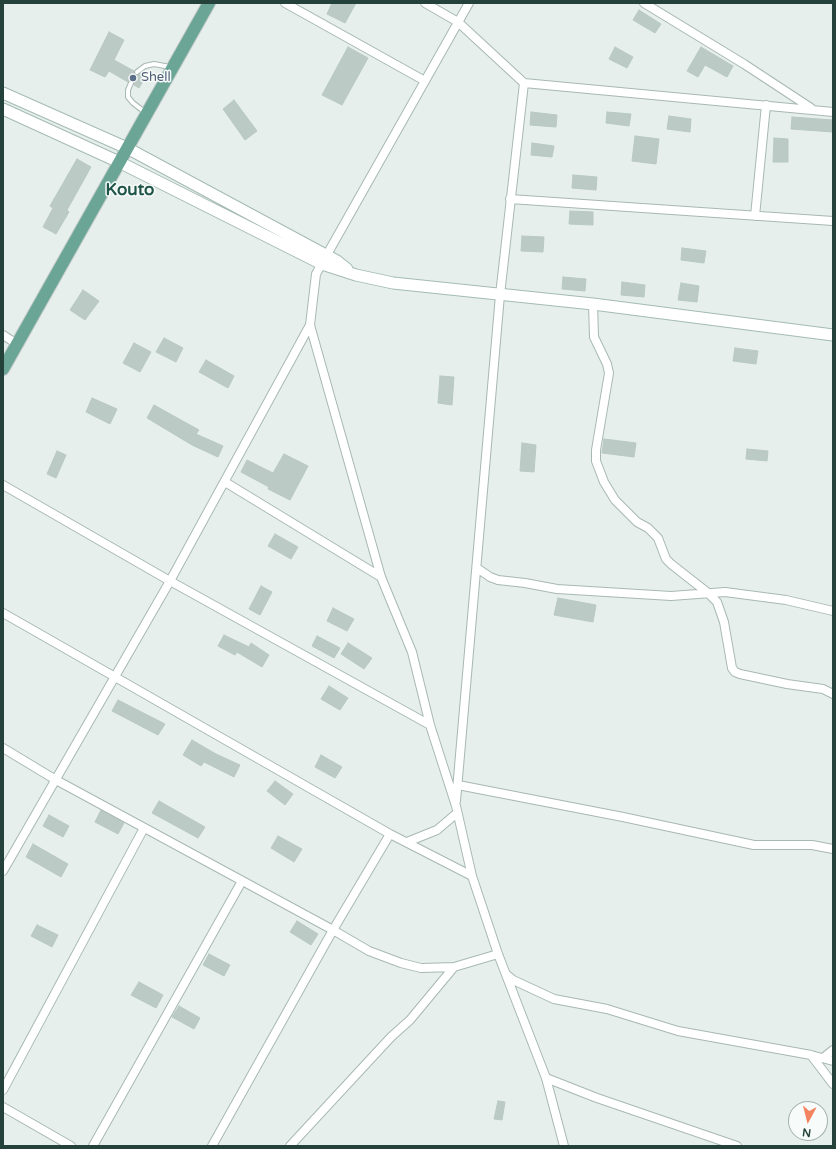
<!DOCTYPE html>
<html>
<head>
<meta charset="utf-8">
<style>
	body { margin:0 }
	#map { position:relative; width:836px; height:1149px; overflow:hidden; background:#e6efeb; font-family:"Varela Round",sans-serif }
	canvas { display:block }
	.frame { position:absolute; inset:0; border:4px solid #24423a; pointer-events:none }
	.north { position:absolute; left:788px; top:1101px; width:40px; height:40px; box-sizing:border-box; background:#f7fbf9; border:1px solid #a3b1ad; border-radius:50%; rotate:187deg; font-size:11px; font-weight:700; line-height:16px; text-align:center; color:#24423a }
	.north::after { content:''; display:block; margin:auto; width:14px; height:18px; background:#f4845f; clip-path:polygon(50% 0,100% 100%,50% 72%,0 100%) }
</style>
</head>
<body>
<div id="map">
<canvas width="836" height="1149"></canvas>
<div class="frame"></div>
<div class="north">N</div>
</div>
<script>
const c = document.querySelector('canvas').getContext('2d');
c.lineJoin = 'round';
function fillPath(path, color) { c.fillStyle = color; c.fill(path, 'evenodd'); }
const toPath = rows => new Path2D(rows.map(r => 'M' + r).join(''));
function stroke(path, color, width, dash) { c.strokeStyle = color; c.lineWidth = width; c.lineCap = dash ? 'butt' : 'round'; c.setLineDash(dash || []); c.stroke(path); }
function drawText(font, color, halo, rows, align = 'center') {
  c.font = font + ' "Varela Round",sans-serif'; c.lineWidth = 3; c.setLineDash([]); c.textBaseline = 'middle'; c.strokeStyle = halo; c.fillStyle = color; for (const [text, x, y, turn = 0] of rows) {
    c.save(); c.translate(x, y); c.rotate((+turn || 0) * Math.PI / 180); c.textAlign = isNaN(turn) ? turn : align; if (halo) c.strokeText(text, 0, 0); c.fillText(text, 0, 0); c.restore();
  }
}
const building = toPath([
	[332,3,356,3,345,23,327,14,332,3],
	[639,10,661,24,655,33,633,20,639,10],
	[109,32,124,40,114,60,134,71,135,75,140,74,145,77,139,88,134,85,134,82,133,80,130,80,128,82,109,71,105,77,90,70,109,32],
	[348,47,368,58,342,105,322,95,348,47],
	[615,47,633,57,627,68,609,59,615,47],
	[701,47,733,66,727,77,705,65,698,77,687,71,701,47],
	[234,100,257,131,245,140,223,109,234,100],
	[531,112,557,115,556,127,530,125,531,112],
	[607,112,631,114,629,126,606,123,607,112],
	[669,116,691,119,690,132,667,129,669,116],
	[792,117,833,120,833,132,791,129,792,117],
	[635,136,659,139,656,164,632,161,635,136],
	[774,138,788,139,788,162,773,162,774,138],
	[532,143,554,146,552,157,531,155,532,143],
	[77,159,91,167,67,210,69,212,56,234,43,227,53,208,50,206,77,159],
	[573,175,597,177,596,190,572,188,573,175],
	[570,211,593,212,593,225,569,224,570,211],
	[522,236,544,237,543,252,521,251,522,236],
	[682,248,706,251,704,263,681,260,682,248],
	[563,277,586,279,585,291,562,289,563,277],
	[622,282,645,285,644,297,621,295,622,282],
	[681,283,699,286,697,302,678,300,681,283],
	[83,290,99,301,85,320,70,310,83,290],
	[164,338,183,348,176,362,156,352,164,338],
	[134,343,151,352,140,372,123,363,134,343],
	[735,348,758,351,756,364,733,361,735,348],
	[206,360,234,376,228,388,199,372,206,360],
	[440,376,454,377,452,405,438,403,440,376],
	[92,398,117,409,110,424,86,412,92,398],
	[154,405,199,430,196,434,223,446,218,457,192,445,147,418,154,405],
	[604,439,636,443,634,457,602,453,604,439],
	[522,443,536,445,534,472,520,471,522,443],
	[747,449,768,451,767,461,746,459,747,449],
	[57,451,66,455,56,478,47,474,57,451],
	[284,454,308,466,290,500,268,489,269,487,241,472,247,460,273,473,284,454],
	[275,534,298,547,291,559,268,546,275,534],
	[261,586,272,592,260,615,249,609,261,586],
	[558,598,596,605,593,622,554,615,558,598],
	[333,608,354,619,347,631,327,621,333,608],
	[224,635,249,647,251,643,269,655,262,667,237,652,235,655,218,646,224,635],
	[317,636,340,648,334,658,312,646,317,636],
	[348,643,372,658,364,669,341,654,348,643],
	[329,686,348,698,340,710,321,699,329,686],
	[118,700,165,724,158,735,112,711,118,700],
	[192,740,216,754,240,765,234,777,204,762,201,766,183,755,192,740],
	[321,755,342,767,335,778,315,767,321,755],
	[275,781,293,794,285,805,267,791,275,781],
	[159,801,205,827,198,838,152,813,159,801],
	[101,810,124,823,118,834,95,822,101,810],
	[49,815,69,826,63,837,43,826,49,815],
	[278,836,302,849,294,862,271,848,278,836],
	[33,844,68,864,61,877,26,857,33,844],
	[297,921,318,934,311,945,290,932,297,921],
	[37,925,58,935,52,947,31,936,37,925],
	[209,954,230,965,224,976,203,965,209,954],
	[139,982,163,995,156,1008,131,995,139,982],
	[179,1006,200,1018,194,1029,172,1017,179,1006],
	[498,1101,505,1102,502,1120,494,1119,498,1101]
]);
const lane = toPath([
	[137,72,145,66,154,64,170,67],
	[131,83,128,90,128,97,133,103,146,113]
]);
const street = toPath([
	[285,3,425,81],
	[425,3,458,22,524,83,833,112],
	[469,3,316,274,310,325,381,577,412,652,430,725,456,806,472,876,498,954,546,1078,564,1146],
	[644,3,744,64,811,108],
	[510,199,833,221],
	[755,216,766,105],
	[593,304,594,337,607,364,609,373,596,450,596,461,604,482,615,500,637,522,648,528,658,538,666,559,671,564,708,593,717,602,724,622,732,668,735,672,740,674,787,684,823,689,833,694],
	[3,335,17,344],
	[225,482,381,577],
	[3,485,170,581,430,725],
	[477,568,490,577,498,580,525,583,557,589,671,596,725,592,786,600,833,611],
	[3,613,390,834,472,876],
	[3,748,56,780,333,930,369,951,401,963,421,968,454,967],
	[458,785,623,817,754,845,812,845,833,849],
	[456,801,500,295,524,83],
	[407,842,437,830,457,813],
	[3,871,170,581,310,325],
	[506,974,513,980,554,999,607,1009,678,1031,811,1055,833,1061],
	[811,1055,833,1084],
	[823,1058,833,1050],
	[546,1078,597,1098,737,1146],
	[3,1090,144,828],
	[3,1107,71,1146],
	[93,1146,242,881],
	[212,1146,333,930,390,834],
	[290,1146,391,1037,410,1020,454,967,498,954]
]);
const secondary = toPath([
	[3,93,127,148,337,261,347,269],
	[3,109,119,162,322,264,356,275,393,283,593,304,833,335]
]);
const primary = toPath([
	[3,369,209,3]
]);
const markers = [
	[133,78,4,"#5c6f8a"]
];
const serviceNames = [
	["Shell",141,78]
];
const districtNames = [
	["Kouto",130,191]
];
fillPath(building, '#bbcac4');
stroke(building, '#b8c9c2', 1);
stroke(lane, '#a8b8b2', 6);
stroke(street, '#a8b8b2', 10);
stroke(secondary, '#a4bbb3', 13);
stroke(primary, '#c2cac8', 14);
stroke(lane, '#fff', 4);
stroke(street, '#fff', 8);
stroke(secondary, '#fff', 11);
stroke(primary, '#6aa596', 12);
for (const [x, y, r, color] of markers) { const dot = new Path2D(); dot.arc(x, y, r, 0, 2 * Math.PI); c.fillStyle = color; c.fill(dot); stroke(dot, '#f7fbf9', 1.5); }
drawText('13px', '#4e5e75', '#f7fbf9', serviceNames, 'left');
drawText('bold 17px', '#1f5548', '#f7fbf9', districtNames);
</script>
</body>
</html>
